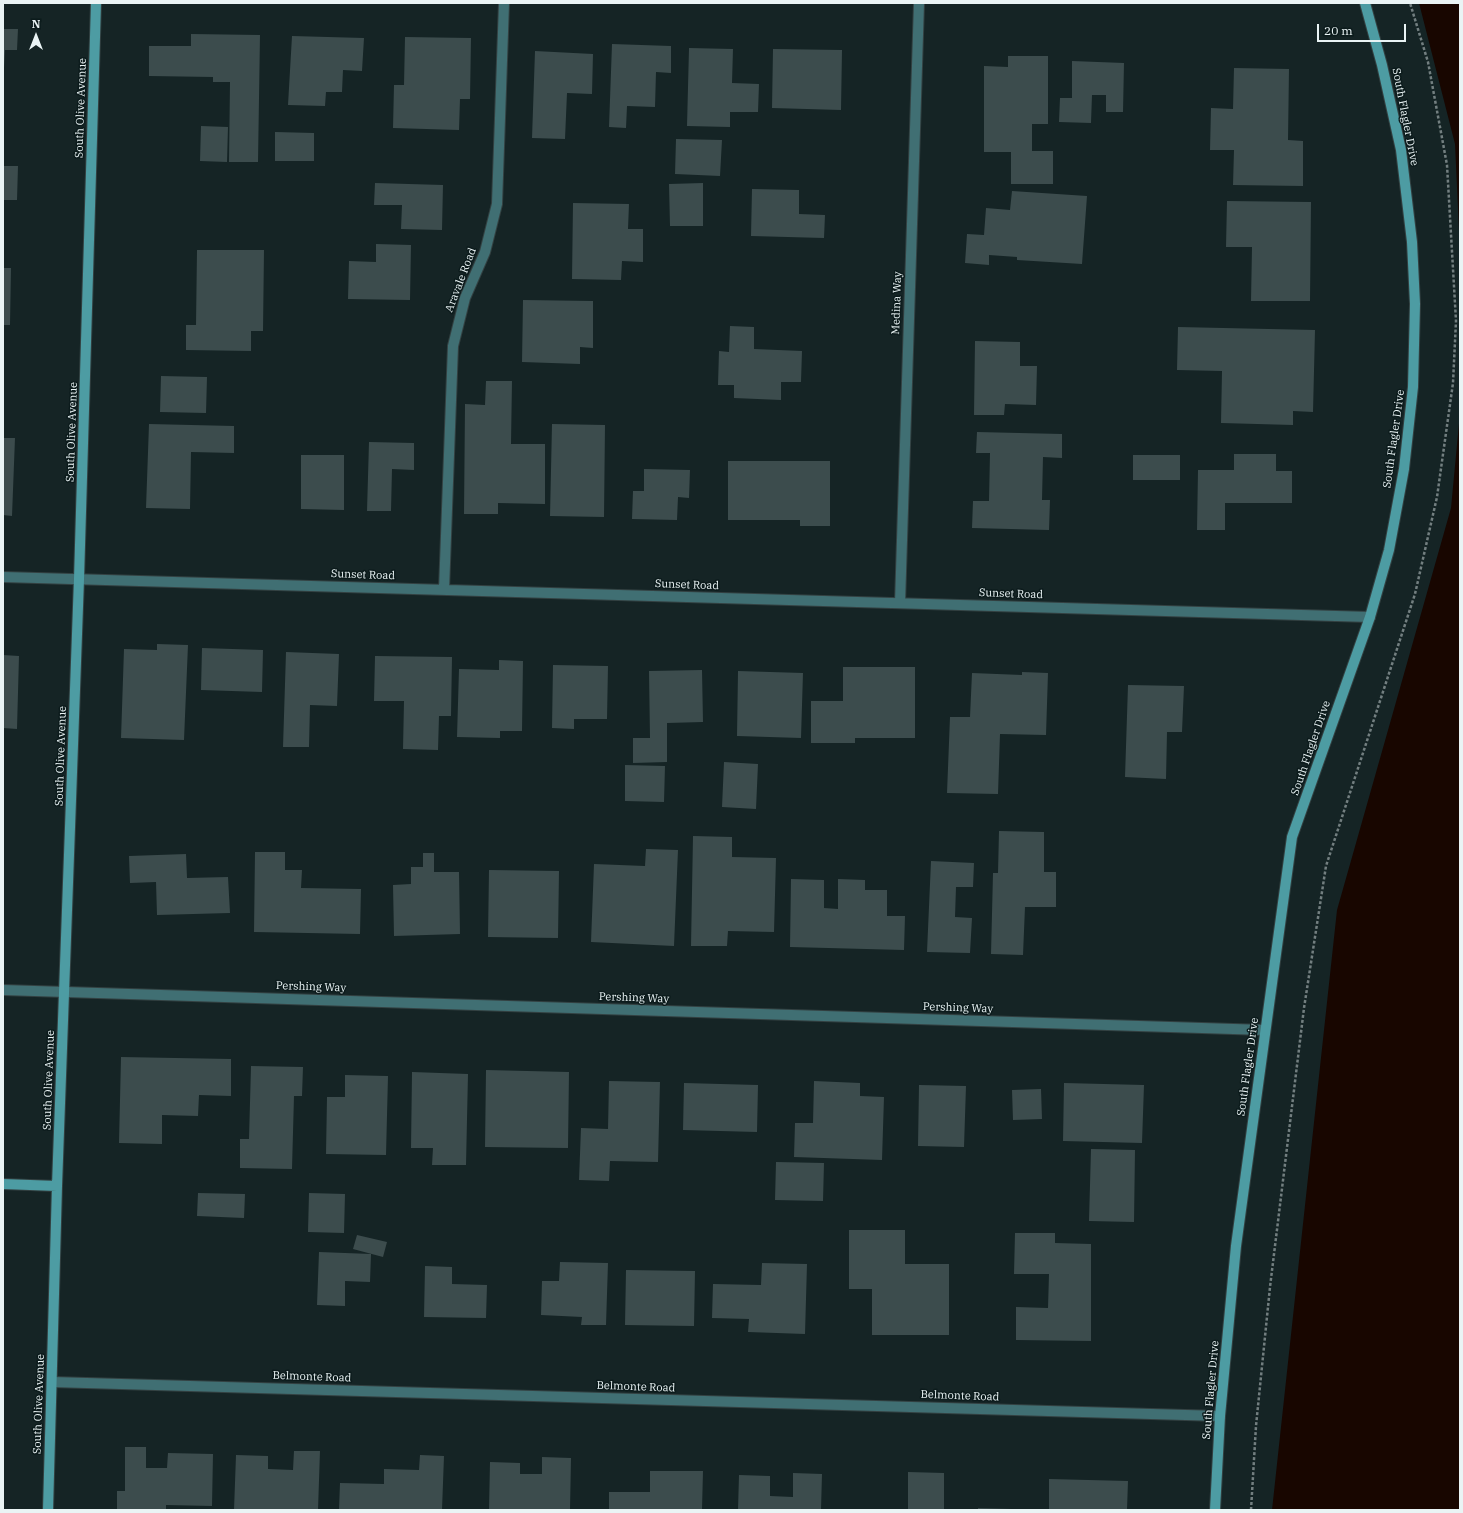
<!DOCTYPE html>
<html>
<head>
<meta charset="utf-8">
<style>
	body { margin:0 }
	#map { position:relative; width:1463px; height:1513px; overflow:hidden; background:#152425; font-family:"IBM Plex Serif",serif }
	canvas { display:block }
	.frame { position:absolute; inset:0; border:4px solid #eaf4f5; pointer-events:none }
	.north { position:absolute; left:16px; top:16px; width:40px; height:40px; -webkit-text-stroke:3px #0c1b1c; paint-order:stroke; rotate:0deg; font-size:11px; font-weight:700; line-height:16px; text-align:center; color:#eaf4f5 }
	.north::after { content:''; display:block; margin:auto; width:14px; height:18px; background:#eaf4f5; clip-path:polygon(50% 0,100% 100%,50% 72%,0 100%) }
	.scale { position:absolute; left:1317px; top:24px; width:89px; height:18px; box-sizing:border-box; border:2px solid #eaf4f5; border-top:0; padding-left:5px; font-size:12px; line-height:14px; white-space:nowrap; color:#eaf4f5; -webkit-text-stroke:3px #0c1b1c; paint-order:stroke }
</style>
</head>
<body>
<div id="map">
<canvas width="1463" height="1513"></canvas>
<div class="frame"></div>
<div class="north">N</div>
<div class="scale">20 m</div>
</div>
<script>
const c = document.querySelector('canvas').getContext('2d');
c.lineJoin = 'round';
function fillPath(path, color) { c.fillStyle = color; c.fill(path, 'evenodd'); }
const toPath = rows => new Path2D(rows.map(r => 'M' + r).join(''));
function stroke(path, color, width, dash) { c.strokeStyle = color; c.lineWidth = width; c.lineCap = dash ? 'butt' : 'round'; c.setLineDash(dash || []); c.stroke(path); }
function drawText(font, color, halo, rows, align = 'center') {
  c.font = font + ' "IBM Plex Serif",serif'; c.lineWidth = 3; c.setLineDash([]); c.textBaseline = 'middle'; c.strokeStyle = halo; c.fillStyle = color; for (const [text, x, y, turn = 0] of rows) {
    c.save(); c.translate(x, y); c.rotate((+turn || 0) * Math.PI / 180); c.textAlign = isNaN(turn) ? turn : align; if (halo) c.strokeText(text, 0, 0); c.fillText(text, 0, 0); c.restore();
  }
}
const water = toPath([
	[1419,3,1460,3,1460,252,1455,144],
	[1460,413,1460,1510,1272,1510,1337,910,1451,508]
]);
const building = toPath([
	[3,29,18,29,17,50,5,50,4,68],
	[191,34,260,35,258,162,229,162,230,82,213,82,213,77,149,76,149,46,191,46],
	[292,36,364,38,362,71,343,70,342,92,326,92,325,106,288,105],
	[405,37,471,38,470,99,460,99,459,130,393,128,394,85,404,85],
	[612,44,671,46,671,73,656,72,655,107,627,106,626,128,609,127],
	[689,48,733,49,732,83,759,84,758,112,730,112,730,127,687,126],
	[773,49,842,50,841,110,772,108],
	[535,51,593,54,592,94,567,93,565,139,532,138],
	[1008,56,1048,56,1048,124,1032,124,1032,151,1053,151,1053,184,1011,184,1011,152,984,152,984,66,1008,67],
	[1072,61,1124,63,1123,112,1106,112,1106,95,1092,95,1091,123,1059,122,1060,98,1072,98],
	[1234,68,1289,69,1288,140,1303,141,1303,186,1233,185,1234,150,1210,150,1211,108,1233,109],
	[201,126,228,127,227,162,200,161],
	[275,132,314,133,314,161,275,161],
	[676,139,722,140,720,176,675,174],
	[3,166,18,166,17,200,3,200],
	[375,183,443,185,442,230,401,229,402,205,374,205],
	[703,183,703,226,670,226,669,184],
	[752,189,799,190,799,214,825,215,824,238,751,236],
	[1012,191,1087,196,1082,264,1017,260,1017,257,989,255,989,265,965,263,967,234,984,235,986,208,1010,210],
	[1227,201,1311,202,1310,301,1251,301,1252,247,1226,247],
	[573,203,629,204,628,229,643,229,643,262,622,261,621,280,572,279],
	[376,244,411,245,410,300,348,299,349,261,376,262],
	[197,250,264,250,263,331,251,331,251,351,186,350,186,325,196,325],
	[3,268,11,268,10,325,3,325],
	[523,300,593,301,593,348,580,347,580,364,522,362],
	[730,326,754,327,754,349,802,351,801,382,781,382,781,400,734,398,734,385,718,385,719,351,729,352],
	[1178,327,1315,330,1313,412,1293,411,1293,425,1221,423,1222,371,1177,370],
	[975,341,1020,342,1020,366,1037,366,1036,405,1005,404,1004,415,974,415],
	[161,376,207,377,206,413,160,412],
	[486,381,512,381,511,444,545,444,545,504,498,503,498,514,464,514,465,404,485,405],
	[149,424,234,426,234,453,191,452,190,509,146,508],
	[552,424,605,425,604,517,550,516],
	[977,432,1062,434,1062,458,1043,457,1042,500,1050,500,1049,530,972,528,973,501,989,501,990,453,976,453],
	[3,438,15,438,12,516,3,515],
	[369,442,414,443,414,470,392,469,391,511,367,511],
	[1234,454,1276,454,1276,471,1292,471,1292,503,1225,503,1225,530,1197,530,1198,470,1234,470],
	[301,455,344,455,344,510,301,509],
	[1133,455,1180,455,1180,480,1133,480],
	[728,461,830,461,830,526,800,526,800,520,728,520],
	[644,469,690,470,689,498,678,497,677,520,632,519,633,491,644,491],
	[157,644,188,645,184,740,121,738,124,649,157,650],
	[202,648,263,650,262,692,201,690],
	[286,652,339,654,337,706,310,705,309,747,283,747],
	[3,655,19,656,17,729,3,728],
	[375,656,452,657,451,716,439,716,438,750,403,749,404,701,374,701],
	[499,660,523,661,522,731,500,731,500,738,457,737,459,669,499,670],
	[553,665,608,666,607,719,574,719,574,729,552,728],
	[843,667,915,667,915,738,855,738,855,743,811,743,811,701,843,701],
	[702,670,703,722,667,723,667,762,633,763,633,738,650,738,649,671],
	[738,671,803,673,801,738,737,736],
	[1022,672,1048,673,1046,735,1000,734,998,794,947,793,950,717,970,717,972,673,1022,675],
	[1128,685,1184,686,1182,732,1167,732,1166,779,1125,777],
	[724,762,758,764,756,809,722,807],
	[625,765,665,766,664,802,625,801],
	[999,831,1044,832,1044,872,1056,872,1056,907,1025,907,1023,955,991,954,993,873,998,873],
	[693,836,732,837,732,857,776,858,774,932,728,931,727,946,691,946],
	[646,849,678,850,674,946,591,942,594,864,645,866],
	[255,852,285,852,285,870,302,870,301,888,361,889,360,934,254,932],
	[423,853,434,853,434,872,459,872,460,934,394,936,393,885,411,884,411,867,423,867],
	[186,854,187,878,228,877,230,913,157,915,156,882,130,883,129,856],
	[931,861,974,863,973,887,956,887,955,917,972,918,970,953,927,952],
	[489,870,559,871,558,938,488,937],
	[791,879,824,880,824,908,838,909,838,879,865,880,865,890,887,890,887,916,905,916,904,950,790,947],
	[121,1057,231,1059,231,1096,199,1095,198,1116,162,1115,162,1144,119,1143],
	[251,1066,303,1067,302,1096,294,1096,292,1169,240,1168,240,1139,249,1139],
	[486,1070,569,1072,568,1148,485,1147],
	[412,1072,468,1074,466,1165,432,1165,433,1148,411,1148],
	[345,1075,388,1076,386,1155,326,1154,327,1097,345,1097],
	[609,1081,660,1082,658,1162,610,1161,609,1181,579,1180,581,1128,608,1129],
	[814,1081,860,1083,860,1096,884,1097,882,1160,794,1157,795,1123,813,1123],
	[684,1083,758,1085,757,1132,683,1130],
	[1064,1083,1144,1085,1142,1143,1063,1141],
	[919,1085,966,1086,964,1147,918,1146],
	[1041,1089,1042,1119,1013,1120,1012,1090],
	[1091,1149,1135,1150,1134,1222,1089,1221],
	[776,1162,824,1163,823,1201,775,1200],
	[198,1193,245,1194,244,1218,197,1216],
	[309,1193,345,1194,344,1233,308,1232],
	[849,1230,905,1230,905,1264,949,1264,949,1335,872,1335,872,1289,849,1289],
	[1015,1233,1055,1233,1055,1243,1091,1244,1091,1341,1016,1340,1016,1307,1048,1308,1049,1274,1014,1274],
	[357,1235,387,1242,383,1257,353,1249],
	[319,1252,371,1254,370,1282,345,1281,345,1306,317,1305],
	[560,1262,608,1263,606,1325,581,1325,582,1317,541,1315,542,1281,559,1281],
	[762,1263,807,1264,805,1334,748,1332,749,1319,712,1318,713,1284,761,1285],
	[425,1266,452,1267,452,1284,487,1285,486,1318,424,1317],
	[626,1270,695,1271,694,1326,625,1325],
	[125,1447,146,1447,146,1468,167,1468,168,1453,213,1454,212,1506,166,1505,166,1510,117,1510,117,1491,125,1491],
	[294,1451,320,1451,318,1510,234,1510,236,1455,268,1456,268,1469,293,1470],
	[420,1455,444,1456,442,1510,339,1510,340,1483,384,1484,384,1469,419,1470],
	[542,1457,571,1458,570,1510,489,1510,490,1462,520,1463,520,1474,542,1474],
	[650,1471,703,1471,702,1510,609,1510,609,1492,650,1492],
	[908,1472,944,1473,944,1510,908,1510],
	[793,1473,822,1474,821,1510,738,1510,739,1475,770,1476,770,1496,793,1497],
	[1049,1479,1128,1481,1127,1510,1049,1510],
	[978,1508,1012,1509,1012,1510,978,1510]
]);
const path = toPath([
	[1251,1510,1256,1426,1270,1287,1304,1008,1326,866,1415,594,1437,497,1453,383,1456,321,1447,165,1428,62,1410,3]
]);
const street = toPath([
	[3,577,1370,617],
	[444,590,453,346,465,298,485,252,497,204,504,3],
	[900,603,919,3],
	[3,990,1265,1030],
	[52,1382,1220,1416]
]);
const secondary = toPath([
	[3,1184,57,1186],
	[48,1510,57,1186,79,579,96,3],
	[1215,1510,1220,1416,1236,1246,1292,837,1370,617,1389,550,1404,469,1413,387,1415,304,1412,242,1401,150,1382,65,1365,3]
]);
const streetNames = [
	["South Olive Avenue",81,108,-88],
	["South Flagler Drive",1405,117,79],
	["Aravale Road",461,280,-69],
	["Medina Way",897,303,-88],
	["South Olive Avenue",72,432,-88],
	["South Flagler Drive",1394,439,-82],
	["Sunset Road",363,575,2],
	["Sunset Road",687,585,2],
	["Sunset Road",1011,594,2],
	["South Flagler Drive",1311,748,-71],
	["South Olive Avenue",61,756,-88],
	["Pershing Way",311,987,2],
	["Pershing Way",634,998,2],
	["Pershing Way",958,1008,2],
	["South Flagler Drive",1248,1067,-82],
	["South Olive Avenue",49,1080,-88],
	["Belmonte Road",312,1377,2],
	["Belmonte Road",636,1387,2],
	["South Flagler Drive",1211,1390,-85],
	["Belmonte Road",960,1396,2],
	["South Olive Avenue",39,1404,-88]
];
fillPath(water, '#180600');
fillPath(building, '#3c4c4d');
stroke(street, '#334142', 12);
stroke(secondary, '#334142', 12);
stroke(path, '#737f80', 2.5, [3, 2]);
stroke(street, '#406f73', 10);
stroke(secondary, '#4d9ca3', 10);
drawText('11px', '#eaf4f5', '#0c1b1c', streetNames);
</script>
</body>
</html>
